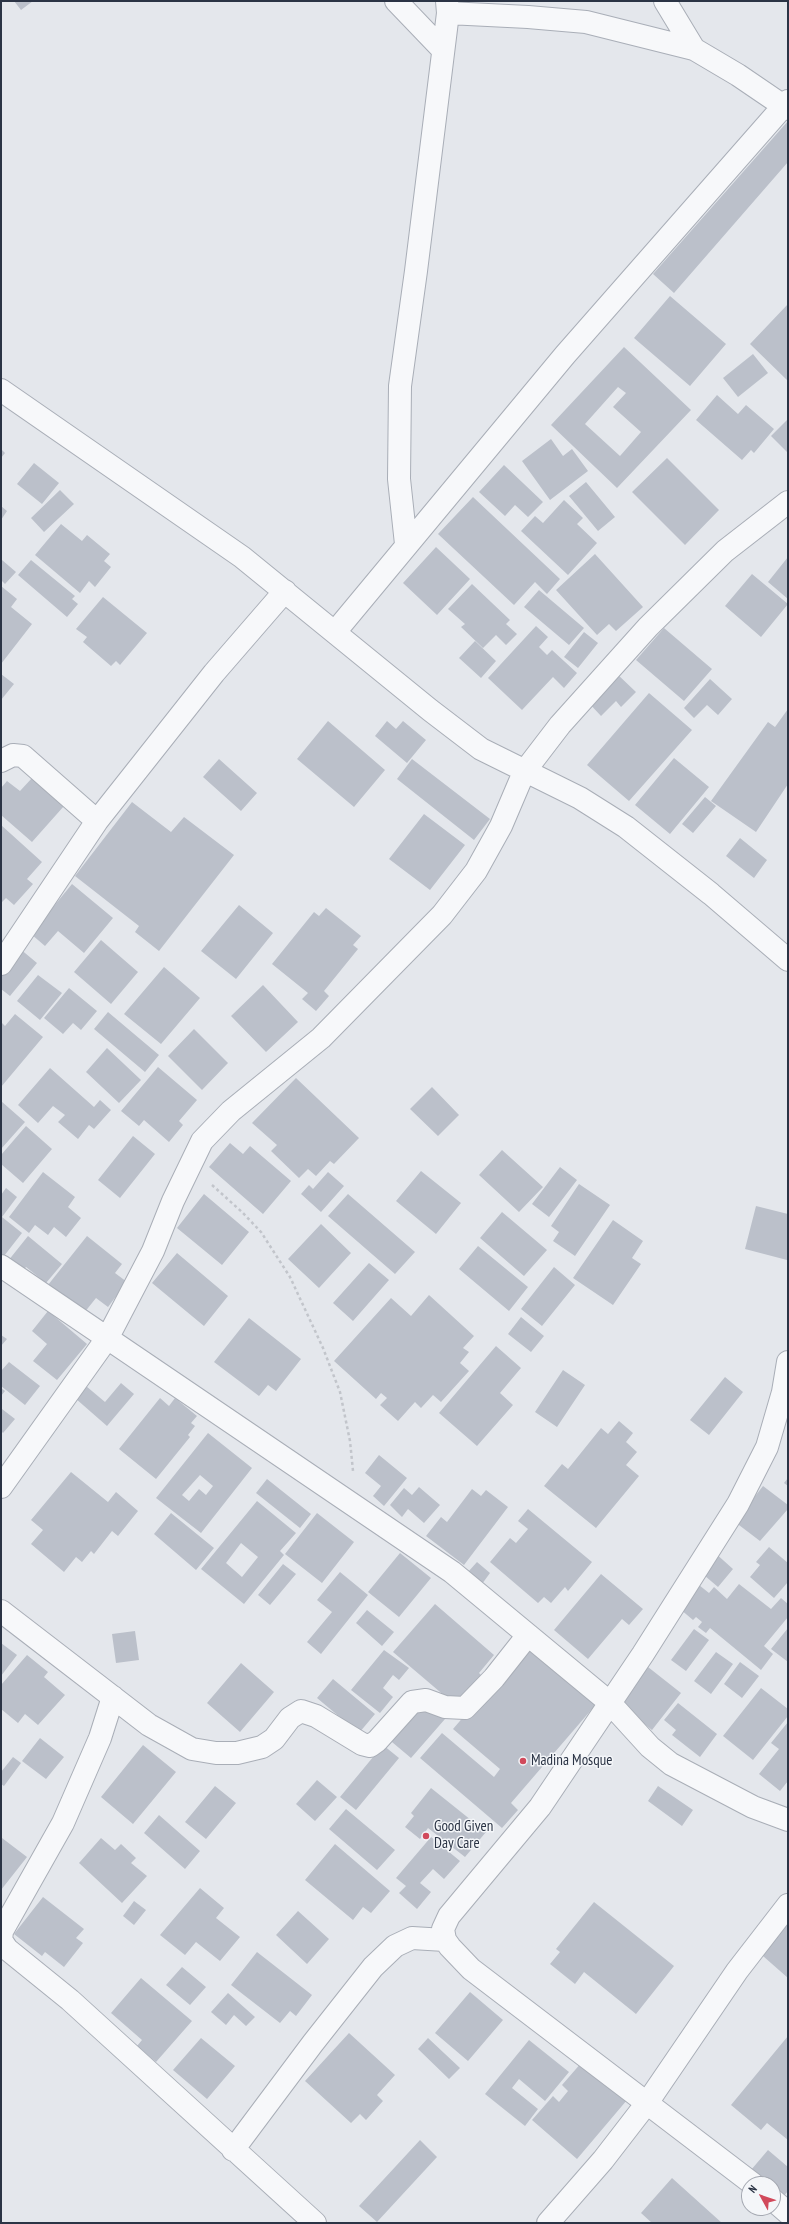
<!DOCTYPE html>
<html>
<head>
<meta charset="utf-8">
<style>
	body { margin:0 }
	#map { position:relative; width:789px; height:2224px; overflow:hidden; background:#e4e7ec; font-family:"PT Sans Narrow",sans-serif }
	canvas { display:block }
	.frame { position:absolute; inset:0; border:2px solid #2b3445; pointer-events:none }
	.north { position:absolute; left:741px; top:2176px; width:40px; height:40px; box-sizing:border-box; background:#f4f6f9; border:1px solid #a4a8b1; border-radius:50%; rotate:310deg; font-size:11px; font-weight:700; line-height:16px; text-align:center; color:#2b3445 }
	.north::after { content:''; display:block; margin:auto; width:14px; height:18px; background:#d1495b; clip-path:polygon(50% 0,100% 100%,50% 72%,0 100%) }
</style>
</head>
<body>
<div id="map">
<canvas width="789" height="2224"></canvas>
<div class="frame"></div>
<div class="north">N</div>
</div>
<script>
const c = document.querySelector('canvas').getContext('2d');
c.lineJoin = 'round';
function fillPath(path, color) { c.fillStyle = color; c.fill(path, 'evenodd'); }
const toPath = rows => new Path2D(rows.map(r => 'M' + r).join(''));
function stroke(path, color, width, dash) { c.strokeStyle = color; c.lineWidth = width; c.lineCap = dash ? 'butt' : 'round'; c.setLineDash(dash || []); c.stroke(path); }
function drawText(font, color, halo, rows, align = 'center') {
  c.font = font + ' "PT Sans Narrow",sans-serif'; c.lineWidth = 3; c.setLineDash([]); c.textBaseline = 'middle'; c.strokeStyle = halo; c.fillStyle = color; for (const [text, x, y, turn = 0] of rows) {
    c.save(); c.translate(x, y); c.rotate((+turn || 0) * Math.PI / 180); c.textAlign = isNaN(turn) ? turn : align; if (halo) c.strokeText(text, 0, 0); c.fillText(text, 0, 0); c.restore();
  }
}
const building = toPath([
	[14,1,33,1,21,10],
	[788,121,788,162,674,293,653,274],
	[670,296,726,344,690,386,634,338],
	[788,304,788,381,750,344],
	[624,347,691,410,617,488,551,425],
	[618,387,626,393,613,407,641,432,620,456,585,424],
	[753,354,768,373,738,397,723,378],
	[717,395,738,414,746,405,774,429,754,453,751,450,742,460,696,420],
	[788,419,788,453,771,436],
	[551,439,563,456,572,449,588,471,550,500,522,461],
	[1,449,5,453,1,458],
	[667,458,719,510,685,545,632,492],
	[34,463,59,483,42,504,17,484],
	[504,465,543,502,528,517,515,505,505,516,479,492],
	[586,482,615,517,598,531,569,496],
	[60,490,74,504,44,532,31,518],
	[473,497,560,579,547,594,535,582,514,605,438,534],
	[564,500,583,518,577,524,597,543,568,575,521,531,535,516,543,523],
	[1,506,7,511,1,520],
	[61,524,82,541,87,535,110,554,104,561,111,567,95,587,89,581,80,593,35,555],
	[436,547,470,579,437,615,403,583],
	[595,554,643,607,616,631,609,624,597,635,556,590],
	[788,557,788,599,768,582],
	[2,560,16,572,5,584,1,580],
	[31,560,75,596,72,599,78,604,67,617,18,575],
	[752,574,788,604,761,637,725,606],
	[472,584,510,620,506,624,517,634,506,645,496,635,483,648,461,627,465,624,448,609],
	[1,586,17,599,11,607,32,624,1,664],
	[539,590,584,628,569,645,524,607],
	[103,597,147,633,120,665,116,661,111,666,83,642,87,637,76,629],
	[536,626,548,637,539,647,547,655,552,650,577,673,564,688,553,677,522,710,488,678],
	[664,628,712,669,684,701,636,660],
	[584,632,598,643,578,668,564,657],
	[475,641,496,661,481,678,459,658],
	[615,672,636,692,621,707,616,701,601,716,587,701],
	[1,674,14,684,1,700],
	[710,679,732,699,718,715,707,705,694,718,684,708],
	[649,693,692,730,629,801,587,765],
	[788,709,788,784,756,832,711,801,768,722,775,727],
	[328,721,385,770,354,807,297,759],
	[387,721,396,729,403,721,426,740,407,763,375,736],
	[674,758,709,787,670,834,635,805],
	[219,759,257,793,241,811,203,777],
	[412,759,490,819,474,840,397,779],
	[32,778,64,806,32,842,1,815,1,788,7,781,20,791],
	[705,797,716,806,693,833,682,824],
	[132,802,171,832,184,817,234,855,159,951,135,932,139,926,75,876],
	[424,814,465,845,430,890,389,859],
	[1,825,42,862,27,879,33,884,14,905,6,898,1,903],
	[740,838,767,860,754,878,726,856],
	[72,884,113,918,84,953,58,931,45,946,31,934],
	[239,905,273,933,236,979,201,951],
	[326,908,361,936,353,945,358,949,324,991,329,996,316,1011,302,999,308,993,272,964,314,912,319,916],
	[101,940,138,972,111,1004,74,972],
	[19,948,37,963,10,996,1,989,1,970],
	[164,967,200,998,161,1044,124,1014],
	[38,975,62,993,40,1020,17,1001],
	[263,985,298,1022,266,1052,231,1016],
	[69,988,97,1011,81,1030,73,1023,63,1034,44,1018],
	[108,1012,159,1055,145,1072,94,1029],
	[15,1014,43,1037,1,1087,1,1022,5,1026],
	[194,1029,228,1063,202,1090,168,1056],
	[107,1048,141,1080,119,1103,86,1072],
	[158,1067,197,1100,179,1121,183,1125,169,1142,144,1120,139,1126,121,1111],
	[50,1068,94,1107,100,1100,111,1110,94,1129,89,1125,78,1139,58,1122,65,1115,53,1106,38,1123,18,1105],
	[296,1078,359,1138,334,1164,330,1161,316,1176,308,1169,299,1178,271,1151,277,1145,252,1123],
	[432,1087,459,1115,438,1136,410,1109],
	[1,1101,25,1122,1,1149],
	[26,1126,52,1149,23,1183,1,1164,1,1155],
	[133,1136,155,1154,120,1198,98,1180],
	[230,1143,243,1154,250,1146,291,1181,263,1214,209,1167],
	[502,1150,543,1187,519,1212,479,1175],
	[560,1167,577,1180,549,1217,532,1204],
	[421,1171,461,1203,436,1234,396,1201],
	[43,1172,75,1197,68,1207,81,1218,66,1237,54,1227,48,1235,35,1225,29,1233,9,1217],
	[328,1172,344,1186,321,1212,301,1194,309,1185,313,1189],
	[579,1184,610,1205,575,1256,553,1241,559,1232,551,1226],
	[6,1188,17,1197,2,1217,22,1233,4,1256,1,1254,1,1195],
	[204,1194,249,1232,222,1265,177,1228],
	[348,1194,415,1252,395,1274,328,1216],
	[756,1206,788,1214,787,1260,745,1249],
	[502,1212,547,1250,524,1276,480,1238],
	[613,1220,643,1241,632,1258,641,1264,613,1305,573,1278],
	[321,1224,351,1253,319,1288,288,1259],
	[28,1236,62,1264,46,1283,26,1267,22,1272,8,1261],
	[87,1236,122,1264,115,1273,127,1282,108,1307,96,1298,84,1313,48,1285],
	[478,1246,528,1287,509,1311,459,1269],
	[177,1253,228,1296,204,1326,152,1283],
	[369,1263,389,1280,353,1321,333,1303],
	[554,1267,575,1285,542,1326,521,1309],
	[429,1295,474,1336,463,1348,469,1352,460,1363,469,1371,441,1402,433,1395,421,1408,415,1402,398,1421,380,1405,387,1398,381,1393,376,1399,334,1361,391,1298,411,1316],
	[48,1311,87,1344,57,1380,33,1361,47,1344,32,1331],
	[521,1317,544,1336,531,1352,508,1334],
	[249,1318,301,1359,276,1391,268,1385,259,1396,214,1362],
	[1,1335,7,1339,1,1346],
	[496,1346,521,1368,500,1393,513,1405,477,1446,439,1413],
	[9,1362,40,1386,25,1405,1,1386,1,1371],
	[563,1370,585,1385,557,1427,535,1412],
	[725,1377,743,1392,709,1435,690,1420],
	[121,1383,134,1394,107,1426,75,1398,86,1386,105,1402],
	[1,1388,5,1391,1,1396],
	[160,1398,169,1406,175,1398,197,1416,191,1423,195,1426,188,1435,190,1437,156,1479,119,1449],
	[2,1409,15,1419,3,1433,1,1431],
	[619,1421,633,1433,626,1442,637,1452,626,1465,639,1476,596,1528,544,1486,562,1464,568,1469,601,1428,608,1434],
	[208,1433,252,1468,201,1533,156,1498],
	[200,1475,213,1486,206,1495,199,1489,189,1501,182,1495],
	[379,1455,407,1478,384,1506,373,1496,381,1486,365,1473],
	[71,1472,108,1502,116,1492,138,1511,118,1536,112,1531,94,1554,91,1551,82,1562,76,1557,64,1572,31,1544,43,1530,31,1520],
	[788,1478,788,1486,784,1483],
	[267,1479,311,1514,300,1528,256,1493],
	[763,1486,788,1505,788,1509,760,1541,735,1522],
	[419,1487,440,1505,424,1523,408,1509,402,1517,390,1505,404,1488,412,1495],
	[472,1489,481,1496,486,1490,508,1507,464,1565,426,1536,441,1517,447,1522],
	[257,1501,296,1533,280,1551,284,1555,244,1604,201,1569],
	[241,1543,258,1557,242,1577,226,1563],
	[528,1509,592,1562,568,1591,565,1587,551,1603,544,1597,538,1603,490,1562,510,1538,516,1543,528,1529,518,1521],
	[171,1513,214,1548,196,1570,154,1534],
	[317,1513,354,1542,322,1583,285,1554],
	[769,1547,788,1563,788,1582,774,1598,750,1577,760,1565,756,1562],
	[714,1552,733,1569,718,1587,698,1570],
	[400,1553,431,1578,399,1617,368,1592],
	[477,1562,490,1573,482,1584,468,1572],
	[283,1564,296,1574,270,1605,258,1595],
	[340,1572,368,1595,321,1654,307,1642,332,1612,317,1600],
	[601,1574,643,1609,629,1625,622,1619,588,1659,554,1630],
	[739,1584,771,1609,781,1598,788,1604,788,1617,764,1646,773,1654,761,1670,710,1628,706,1633,698,1627,702,1622,696,1617,693,1620,680,1609,699,1585,709,1593,714,1587,727,1599],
	[435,1604,494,1655,479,1673,484,1678,461,1704,453,1703,393,1652],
	[367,1610,394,1632,382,1646,356,1623],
	[788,1628,788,1662,771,1649],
	[694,1629,709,1640,686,1671,671,1660],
	[135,1631,139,1660,116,1663,112,1634],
	[528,1642,598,1702,511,1803,518,1810,502,1828,420,1758,442,1733,494,1777,500,1769,453,1729],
	[1,1643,17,1655,1,1676],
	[384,1650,409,1668,399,1680,393,1675,383,1688,393,1697,380,1713,351,1690],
	[716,1652,733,1664,711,1694,694,1681],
	[27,1655,48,1672,44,1677,65,1695,38,1725,25,1714,18,1723,1,1709,1,1685],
	[740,1662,759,1676,742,1698,724,1684],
	[241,1663,274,1692,240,1732,207,1703],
	[648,1667,681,1693,652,1730,619,1704],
	[333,1679,375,1714,359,1733,317,1698],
	[761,1688,788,1709,788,1716,753,1760,723,1736],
	[678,1703,717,1734,700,1757,672,1735,676,1730,664,1720],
	[415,1704,429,1705,445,1719,411,1758,386,1737],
	[788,1722,788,1781,780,1791,759,1774,779,1749,771,1743],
	[40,1738,64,1757,46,1779,22,1761],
	[143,1745,176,1772,133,1824,101,1797],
	[383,1745,399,1758,356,1810,340,1797],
	[13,1757,21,1763,4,1786,1,1784,1,1772],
	[317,1780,337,1797,315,1821,296,1804],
	[215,1786,236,1803,206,1839,185,1822],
	[658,1786,693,1810,682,1826,648,1801],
	[431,1788,486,1832,465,1857,428,1828,420,1839,405,1827,414,1816,411,1813],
	[346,1809,395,1850,377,1870,329,1829],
	[159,1815,200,1851,185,1869,144,1833],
	[431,1837,460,1861,444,1879,433,1869,420,1883,431,1892,417,1909,399,1893,406,1886,396,1878],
	[2,1838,27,1857,1,1890,1,1839],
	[101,1838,115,1850,121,1844,136,1858,131,1863,147,1876,122,1903,79,1863],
	[335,1844,390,1891,371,1913,363,1907,353,1920,305,1880],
	[200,1888,224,1908,216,1918,240,1937,220,1961,196,1942,185,1955,160,1935],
	[43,1897,84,1929,76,1938,83,1943,64,1967,45,1952,42,1956,14,1934],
	[134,1901,146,1910,134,1925,123,1916],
	[594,1902,674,1966,636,2014,584,1972,575,1984,550,1964,560,1952,556,1949],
	[298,1911,329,1939,307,1964,276,1935],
	[788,1914,787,1944,788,1978,755,1949],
	[257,1952,312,1995,296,2016,290,2011,280,2023,231,1985],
	[182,1967,206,1987,190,2005,166,1985],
	[141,1978,192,2021,156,2062,137,2046,142,2040,111,2013],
	[470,1992,503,2020,468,2061,435,2033],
	[228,1993,255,2017,246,2026,234,2015,226,2025,211,2012],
	[349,2033,395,2075,377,2095,383,2101,366,2120,360,2114,351,2123,305,2081],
	[788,2036,788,2140,767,2123,761,2130,731,2105],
	[201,2038,235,2066,207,2099,173,2070],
	[428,2038,460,2068,449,2079,418,2049],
	[529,2040,569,2072,545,2101,519,2079,512,2088,538,2109,525,2126,485,2094],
	[582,2062,627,2100,577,2159,532,2120,553,2096,559,2102,568,2091,562,2085],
	[420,2140,437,2157,377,2222,359,2206],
	[768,2150,788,2167,788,2191,783,2197,773,2189,773,2184,768,2184,751,2170],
	[672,2178,722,2223,652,2223,641,2213]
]);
const path = toPath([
	[212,1185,242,1212,261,1232,290,1277,323,1348,340,1392,350,1441,353,1471]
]);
const minor = toPath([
	[396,1,442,49],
	[665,1,694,49],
	[448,13,528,17,586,22,694,49,738,75,788,109],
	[1,390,242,557,430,710,481,749,580,798,626,827,711,894,788,960],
	[406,544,399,479,400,386,416,271,448,13,447,1],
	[335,632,565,355,788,101],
	[1,761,13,755,23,756,97,821],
	[1,964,97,821,214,673,285,591],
	[1,1266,452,1572,609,1702,650,1747,671,1764,753,1807,788,1820],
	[1,1487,108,1337,153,1251,173,1201,202,1141,231,1111,321,1038,442,915,476,871,501,826,524,772,560,725,648,627,725,551,788,502],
	[1,1611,149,1725,192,1749,216,1753,237,1753,262,1747,274,1739,290,1718,301,1711,316,1716,362,1744,370,1746,377,1741,412,1702,426,1700,445,1707,465,1708,494,1678,528,1635],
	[113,1697,100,1738,63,1823,2,1931,1,1940,7,1949,70,2000,315,2223],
	[233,2150,313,2043,373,1967,395,1946,412,1938,445,1940],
	[753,2184,471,1969,450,1947,445,1940,443,1929,449,1916,540,1807,643,1654,738,1504,767,1447,783,1392,788,1362],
	[773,2200,788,2213],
	[548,2223,603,2160,647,2103,737,1971,788,1905]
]);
const markers = [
	[523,1761,4,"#d1495b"],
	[426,1836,4,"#d1495b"]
];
const poiNames = [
	["Madina Mosque",531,1761],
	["Good Given",434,1827],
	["Day Care",434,1844]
];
fillPath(building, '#bbc0ca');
stroke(minor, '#a9aeb7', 24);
stroke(path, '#c2c5cb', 2.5, [3, 3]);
stroke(minor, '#f7f8fa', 22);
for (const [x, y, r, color] of markers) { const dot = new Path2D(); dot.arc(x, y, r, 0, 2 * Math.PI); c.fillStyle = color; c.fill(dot); stroke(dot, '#f4f6f9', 1.5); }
drawText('15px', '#2b3445', '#f4f6f9', poiNames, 'left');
</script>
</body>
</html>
